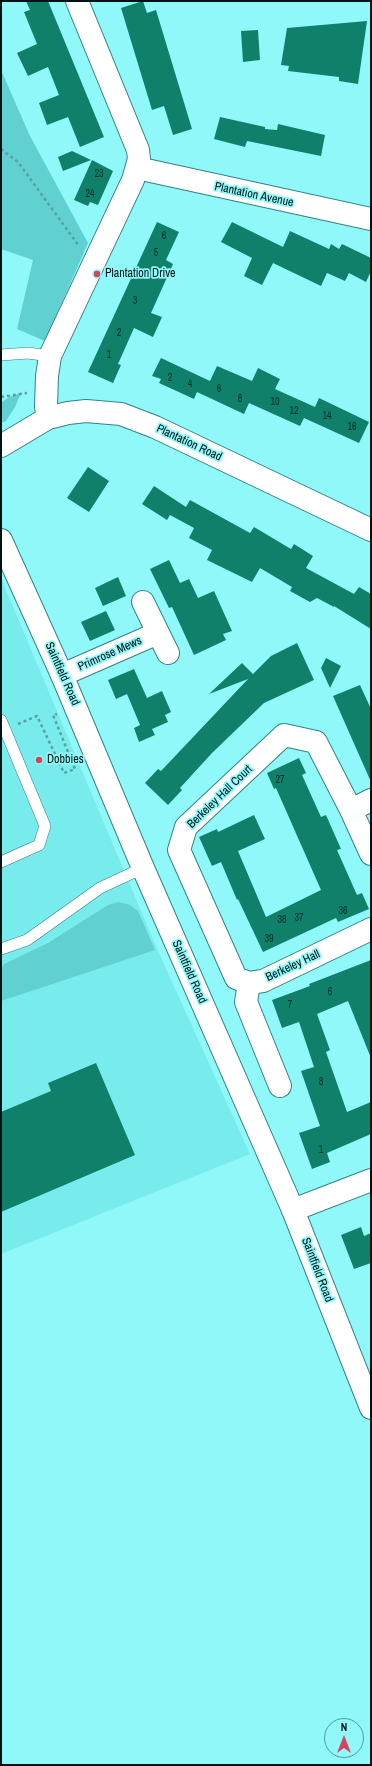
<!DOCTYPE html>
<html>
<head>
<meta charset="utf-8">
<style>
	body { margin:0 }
	#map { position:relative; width:372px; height:1766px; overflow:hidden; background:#90f8f8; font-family:"Archivo Narrow",sans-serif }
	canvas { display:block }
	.frame { position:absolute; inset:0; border:2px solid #001313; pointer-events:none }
	.north { position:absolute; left:324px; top:1718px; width:40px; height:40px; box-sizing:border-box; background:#90f8f8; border:1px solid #569c9c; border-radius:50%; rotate:0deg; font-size:11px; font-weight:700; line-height:16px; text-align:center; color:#001313 }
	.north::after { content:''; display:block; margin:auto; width:14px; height:18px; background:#d4445a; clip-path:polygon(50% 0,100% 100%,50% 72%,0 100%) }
</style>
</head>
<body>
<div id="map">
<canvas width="372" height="1766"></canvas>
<div class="frame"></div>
<div class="north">N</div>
</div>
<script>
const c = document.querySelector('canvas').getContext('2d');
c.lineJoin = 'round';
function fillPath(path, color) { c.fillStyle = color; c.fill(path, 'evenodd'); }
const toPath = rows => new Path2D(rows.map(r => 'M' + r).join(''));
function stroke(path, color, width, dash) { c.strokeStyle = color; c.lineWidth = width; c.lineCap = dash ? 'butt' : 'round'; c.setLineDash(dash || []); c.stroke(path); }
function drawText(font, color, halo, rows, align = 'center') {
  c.font = font + ' "Archivo Narrow",sans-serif'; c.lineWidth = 3.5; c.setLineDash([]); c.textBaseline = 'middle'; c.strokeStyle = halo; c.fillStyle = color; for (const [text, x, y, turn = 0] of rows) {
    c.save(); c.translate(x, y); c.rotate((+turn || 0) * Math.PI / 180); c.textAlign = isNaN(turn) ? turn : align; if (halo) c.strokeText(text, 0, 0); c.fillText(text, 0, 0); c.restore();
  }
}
const built = toPath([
	[1,578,154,942,250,1154,1,1254]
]);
const green = toPath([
	[1,70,30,136,88,243,45,341,17,329,33,260,1,249],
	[21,393,15,407,6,421,1,423,1,403,9,397],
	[119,902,130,905,138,911,155,950,1,1001,1,969,4,964,48,943,108,905]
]);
const building = toPath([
	[26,1,48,1,104,137,80,147,68,117,47,125,39,103,59,95,48,67,28,76,17,53,37,44,24,12,30,10],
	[143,1,147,13,156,10,192,129,173,135,164,106,152,110,121,8],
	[367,21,358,84,339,81,339,77,288,71,289,66,281,65,287,28],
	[258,30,260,60,243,62,241,31],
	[220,117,265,127,265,129,277,130,278,124,325,135,321,156,247,141,245,147,214,139],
	[72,151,91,160,63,171,58,157],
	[92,160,113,171,98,205,90,202,88,206,74,200],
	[157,222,179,232,166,260,173,264,151,313,162,317,153,337,134,328,118,364,121,365,113,383,88,372],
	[232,222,283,247,290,231,329,249,331,244,339,249,342,244,371,258,371,271,366,282,349,273,345,281,327,273,321,286,273,263,262,285,244,276,252,258,221,242],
	[161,358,210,381,217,366,252,381,258,368,280,379,275,389,315,407,319,398,369,422,359,443,304,418,300,426,249,403,244,414,197,392,194,399,159,383,161,379,152,376],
	[88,467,109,481,89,512,67,498],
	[154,486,186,507,190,500,250,533,254,527,291,549,294,544,313,556,306,568,354,594,359,587,371,594,371,629,334,606,334,607,317,598,310,602,290,591,292,587,260,568,252,582,207,560,212,550,189,538,194,528,170,515,167,520,142,504],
	[169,560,180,583,189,579,198,598,214,591,232,631,223,634,226,640,194,655,172,607,169,608,150,569],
	[118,577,126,596,103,606,95,588],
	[106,611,115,630,90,641,81,622],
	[297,643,314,680,264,703,212,753,180,788,182,790,168,805,145,783,158,769,161,771,248,679,209,694,242,663,253,674,271,656],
	[326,658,341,666,330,688,321,668],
	[134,669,147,698,162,691,171,712,165,715,168,722,152,729,155,735,139,742,134,728,140,725,127,694,116,699,108,680],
	[360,685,371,709,371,782,333,696],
	[299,758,306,773,302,775,321,817,326,815,341,849,337,850,357,895,362,893,369,909,338,922,336,918,263,952,238,899,237,900,221,862,212,866,199,837,217,829,218,832,254,815,265,839,238,851,266,917,321,890,276,788,274,789,267,773],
	[371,960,371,1058,348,1001,317,1014,330,1050,326,1052,347,1112,371,1102,371,1134,327,1153,330,1162,312,1169,299,1133,320,1126,301,1071,314,1067,299,1022,282,1028,272,1000,310,986,309,984],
	[96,1063,135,1155,1,1212,1,1112,51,1091,48,1083],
	[361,1227,364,1236,371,1233,371,1263,354,1269,341,1235]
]);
const path = toPath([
	[1,149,18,162,79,246],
	[1,397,27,393],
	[18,724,37,716,64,773,75,769,53,715,57,714]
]);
const lane = toPath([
	[1,355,28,353,50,356],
	[1,720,45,826,39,845,1,862],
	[1,949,27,940,100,888,143,868]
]);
const street = toPath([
	[137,168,371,219],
	[48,418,46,407,47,376,50,356,133,180,139,159,138,150,77,1],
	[1,446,48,418,68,413,86,411,121,414,155,427,371,530],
	[143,602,168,653],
	[62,675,158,633],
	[351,810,371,800],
	[249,983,236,978,179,850,186,827,284,735,316,742,351,810,371,854],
	[280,1086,246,1002,249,983,263,981,371,929],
	[293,1210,371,1180]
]);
const primary = toPath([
	[1,540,62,675,143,868,293,1210,371,1408]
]);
const markers = [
	[97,274,4,"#d4445a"],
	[39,760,4,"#d4445a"]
];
const numberNames = [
	["23",99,174],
	["24",90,194],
	["6",164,236],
	["5",156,253],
	["3",135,301],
	["2",119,333],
	["1",109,355],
	["2",170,378],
	["4",190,384],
	["6",219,389],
	["8",240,399],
	["10",275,402],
	["12",294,411],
	["14",327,416],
	["16",352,427],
	["27",280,780],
	["36",343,911],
	["37",299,918],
	["38",282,920],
	["39",269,939],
	["6",330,992],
	["7",290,1005],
	["8",321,1082],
	["1",321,1150]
];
const streetNames = [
	["Plantation Avenue",254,195,12],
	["Plantation Road",189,443,25],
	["Primrose Mews",110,654,-24],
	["Saintfield Road",62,674,66],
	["Berkeley Hall Court",220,797,-44],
	["Berkeley Hall",293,966,-25],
	["Saintfield Road",189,972,66],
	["Saintfield Road",317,1270,69]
];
const poiNames = [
	["Plantation Drive",105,274],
	["Dobbies",47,760]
];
fillPath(built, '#78eced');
fillPath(green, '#60d0d1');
fillPath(building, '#10806b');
stroke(lane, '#328384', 12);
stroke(street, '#328384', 24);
stroke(primary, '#328384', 24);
stroke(path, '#5aa1a1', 2.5, [3, 3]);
stroke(lane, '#fff', 11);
stroke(street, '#fff', 22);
stroke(primary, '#fff', 22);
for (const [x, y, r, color] of markers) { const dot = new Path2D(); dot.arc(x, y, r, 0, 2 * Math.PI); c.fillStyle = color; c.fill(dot); stroke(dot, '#90f8f8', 1.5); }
drawText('10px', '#042e29', null, numberNames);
drawText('12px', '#001313', '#90f8f8', streetNames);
drawText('12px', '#001313', '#90f8f8', poiNames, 'left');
</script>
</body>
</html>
